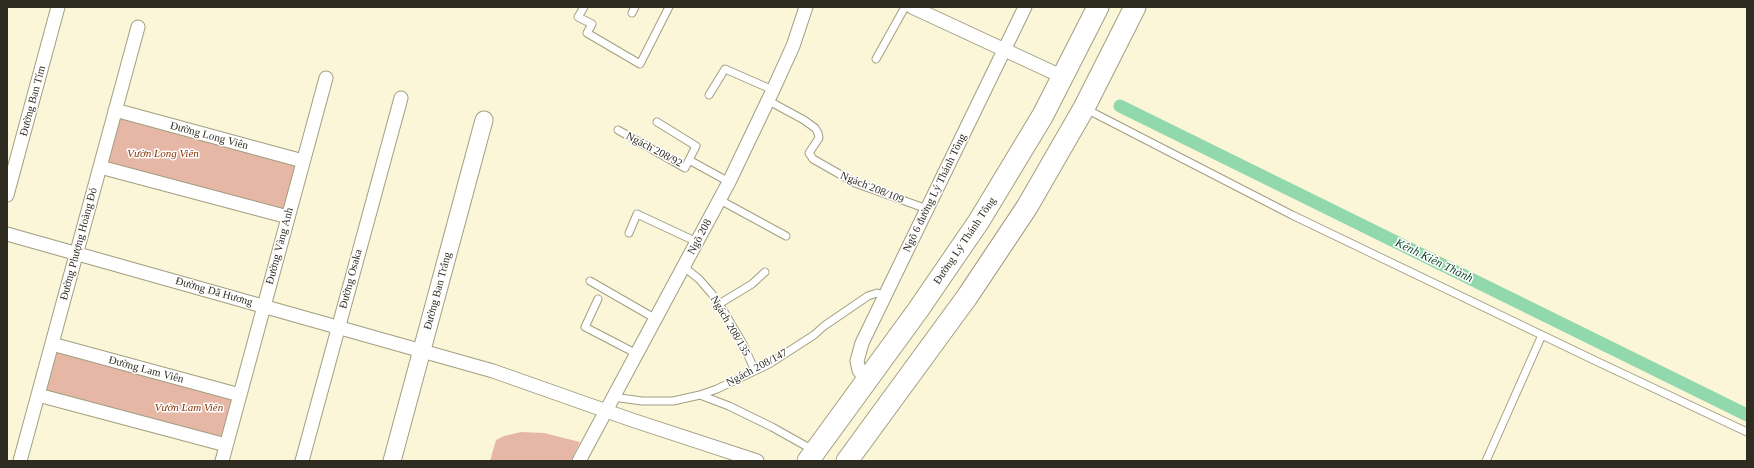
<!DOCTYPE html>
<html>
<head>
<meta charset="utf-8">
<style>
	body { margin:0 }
	#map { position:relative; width:1754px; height:468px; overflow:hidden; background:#fbf6d7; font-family:"Times New Roman",serif }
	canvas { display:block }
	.frame { position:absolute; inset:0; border:8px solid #2e2c21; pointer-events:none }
</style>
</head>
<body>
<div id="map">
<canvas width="1754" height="468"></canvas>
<div class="frame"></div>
</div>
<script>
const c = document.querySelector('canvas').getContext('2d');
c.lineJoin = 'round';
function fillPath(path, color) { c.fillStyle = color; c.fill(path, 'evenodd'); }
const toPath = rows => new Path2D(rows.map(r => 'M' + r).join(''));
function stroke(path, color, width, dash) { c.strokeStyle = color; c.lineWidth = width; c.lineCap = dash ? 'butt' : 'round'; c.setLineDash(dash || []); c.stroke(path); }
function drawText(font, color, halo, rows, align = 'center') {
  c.font = font + ' "Times New Roman",serif'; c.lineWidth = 3; c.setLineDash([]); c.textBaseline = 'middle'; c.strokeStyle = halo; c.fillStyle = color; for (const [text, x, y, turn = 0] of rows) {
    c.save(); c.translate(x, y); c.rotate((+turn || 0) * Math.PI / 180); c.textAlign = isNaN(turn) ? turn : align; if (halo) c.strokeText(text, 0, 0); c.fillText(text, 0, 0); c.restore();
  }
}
const green = toPath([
	[115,110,303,161,288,218,100,167],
	[52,344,240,395,226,445,38,395],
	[521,432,544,433,580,442,571,461,490,461,496,440,504,436]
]);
const canal = toPath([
	[1120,106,1747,415]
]);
const service = toPath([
	[584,7,578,17,592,24,587,33,640,64,669,7],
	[632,13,635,7],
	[876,59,905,7],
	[709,95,725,69,773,90],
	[769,101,804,120,815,128,818,133,819,138,809,153,813,159,855,183,927,209],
	[1086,109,1292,215,1598,362,1747,432],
	[657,122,696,146,689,160],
	[618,130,685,168,689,160,729,182],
	[720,200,786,236],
	[629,233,637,214,697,242],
	[684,267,699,279,712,294,723,310,743,344,755,371],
	[590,281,656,319],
	[598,299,585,327,637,354],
	[719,304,752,284,765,272],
	[700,395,729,406,772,427,813,450],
	[613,397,642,401,673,401,700,395,717,389,769,364,814,335,824,326,868,296,877,293,885,296],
	[1486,461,1542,335]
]);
const minor = toPath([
	[912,7,1063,77],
	[115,110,303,161],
	[100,167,288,217],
	[7,195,58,7],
	[7,234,493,371,632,420,757,461],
	[52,344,240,395],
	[866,381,859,370,857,361,862,343,1025,7],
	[38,395,226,445],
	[20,461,138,27],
	[222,461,326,78],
	[302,461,401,98],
	[579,461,729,182,773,90,793,46,806,7]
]);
const tertiary = toPath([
	[392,461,484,120]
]);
const primary = toPath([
	[808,461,918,310,979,221,1043,115,1098,7],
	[847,461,967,297,1027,207,1084,108,1135,7]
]);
const streetNames = [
	["Đường Ban Tím",33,101,-75],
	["Đường Long Viên",209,136,15],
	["Ngách 208/92",654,150,28],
	["Ngách 208/109",872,188,22],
	["Ngõ 6 đường Lý Thánh Tông",935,193,-64],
	["Ngõ 208",700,237,-62],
	["Đường Lý Thánh Tông",965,241,-56],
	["Đường Phượng Hoàng Đỏ",79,244,-75],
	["Đường Vàng Anh",280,246,-75],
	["Đường Osaka",351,279,-75],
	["Đường Ban Trắng",438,291,-75],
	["Đường Dã Hương",214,292,16],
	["Ngách 208/135",730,326,60],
	["Ngách 208/147",757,368,-28],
	["Đường Lam Viên",146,370,15]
];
const parkNames = [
	["Vườn Long Viên",163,154],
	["Vườn Lam Viên",189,408]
];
const waterNames = [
	["Kênh Kiên Thành",1434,261,26]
];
fillPath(green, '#e6b7a5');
stroke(canal, '#91d9ac', 13);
stroke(service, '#a29e81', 9);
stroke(minor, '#a29e81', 15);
stroke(tertiary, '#a29e81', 19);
stroke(primary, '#a29e81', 23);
stroke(service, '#fff', 7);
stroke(minor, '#fff', 13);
stroke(tertiary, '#fff', 17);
stroke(primary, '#fff', 21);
drawText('11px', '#2e2c21', '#fff', streetNames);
drawText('italic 11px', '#863104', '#fff', parkNames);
drawText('italic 12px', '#0e4629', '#fff', waterNames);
</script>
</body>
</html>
